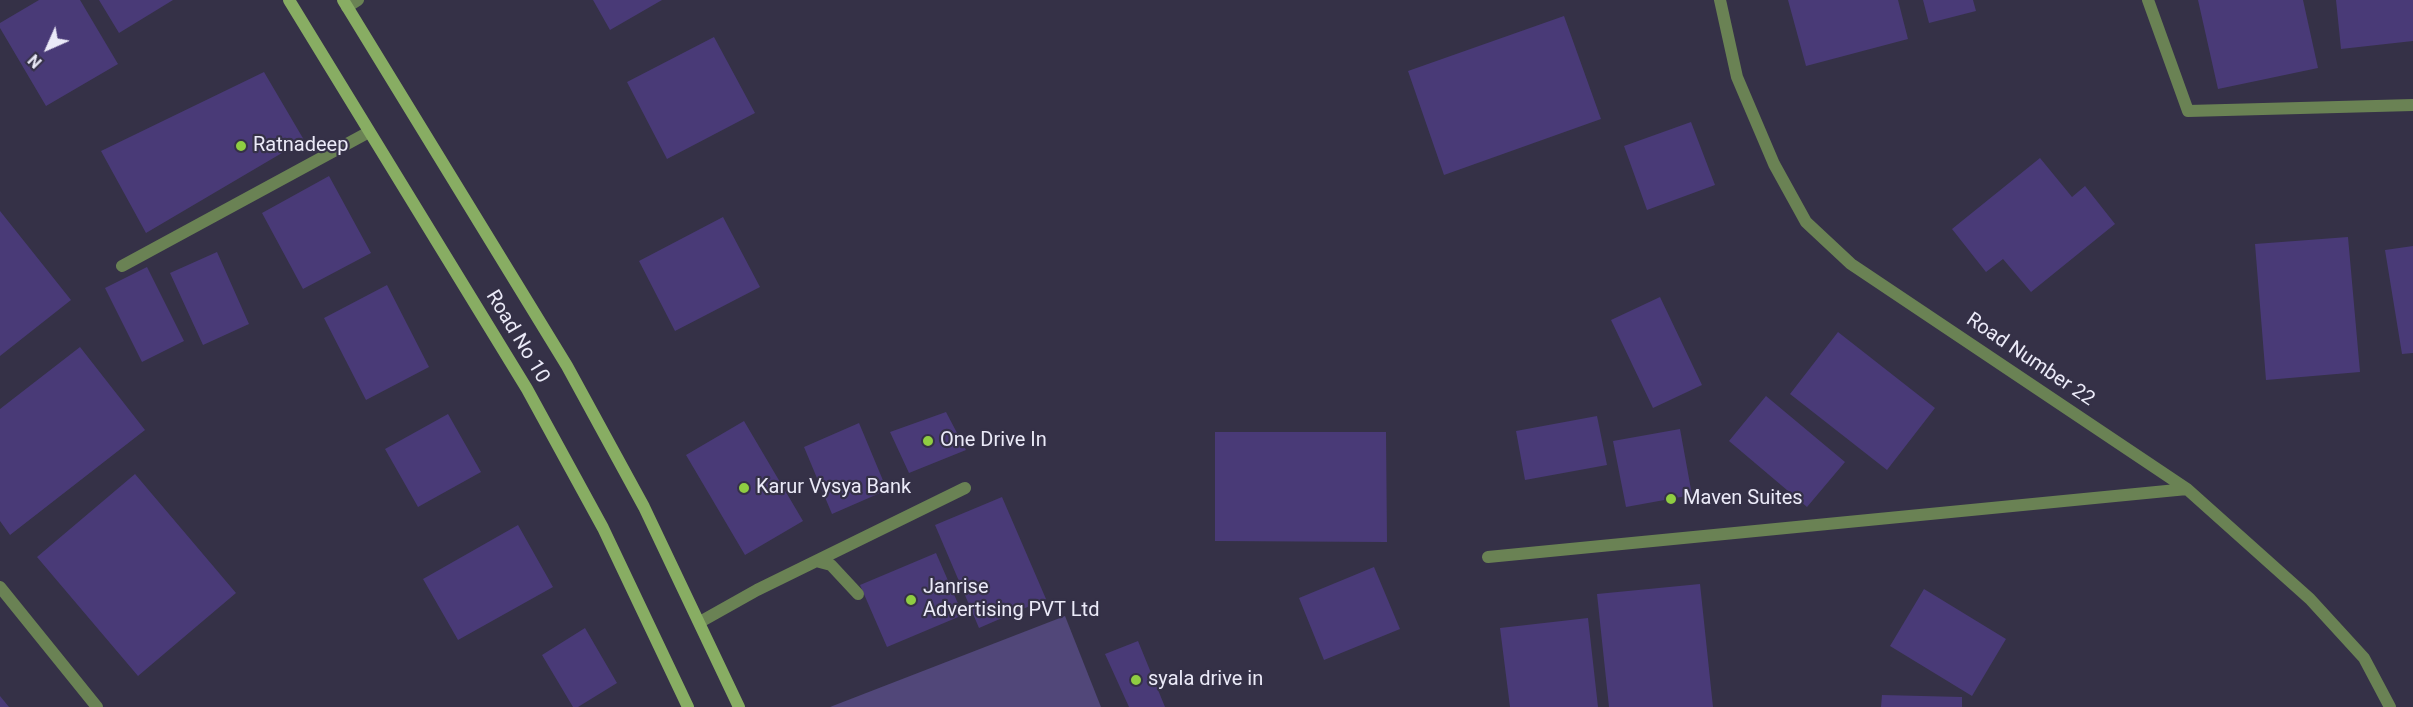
<!DOCTYPE html>
<html>
<head>
<meta charset="utf-8">
<style>
	body { margin:0 }
	#map { position:relative; width:2413px; height:707px; overflow:hidden; background:#353147; font-family:Roboto,sans-serif }
	canvas { display:block }
	.north { position:absolute; left:18px; top:18px; width:60px; height:60px; -webkit-text-stroke:4px #353147; paint-order:stroke; rotate:225deg; font-size:16px; font-weight:700; line-height:24px; text-align:center; color:#ebeaf8 }
	.north::after { content:''; display:block; margin:auto; width:21px; height:27px; background:#ebeaf8; clip-path:polygon(50% 0,100% 100%,50% 72%,0 100%) }
</style>
</head>
<body>
<div id="map">
<canvas width="2413" height="707"></canvas>
<div class="north">N</div>
</div>
<script>
const c = document.querySelector('canvas').getContext('2d');
c.lineJoin = 'round';
function fillPath(path, color) { c.fillStyle = color; c.fill(path, 'evenodd'); }
const toPath = rows => new Path2D(rows.map(r => 'M' + r).join(''));
function stroke(path, color, width, dash) { c.strokeStyle = color; c.lineWidth = width; c.lineCap = dash ? 'butt' : 'round'; c.setLineDash(dash || []); c.stroke(path); }
function drawText(font, color, halo, rows, align = 'center') {
  c.font = font + ' Roboto,sans-serif'; c.lineWidth = 4.5; c.setLineDash([]); c.textBaseline = 'middle'; c.strokeStyle = halo; c.fillStyle = color; for (const [text, x, y, turn = 0] of rows) {
    c.save(); c.translate(x, y); c.rotate((+turn || 0) * Math.PI / 180); c.textAlign = isNaN(turn) ? turn : align; if (halo) c.strokeText(text, 0, 0); c.fillText(text, 0, 0); c.restore();
  }
}
const green = toPath([
	[1065,616,1101,707,830,707]
]);
const building = toPath([
	[39,0,80,0,118,64,46,106,0,28,0,23],
	[99,0,173,0,119,33],
	[593,0,662,0,610,30],
	[1788,0,1898,0,1908,39,1806,66],
	[1923,0,1973,0,1976,11,1929,23],
	[2198,0,2303,0,2318,68,2218,89],
	[2336,0,2413,0,2413,41,2341,49],
	[1564,16,1601,119,1444,175,1408,71],
	[714,37,755,113,667,159,627,82],
	[264,72,304,140,146,233,101,151],
	[1691,122,1715,185,1647,210,1624,146],
	[2040,158,2072,197,2085,186,2115,224,2031,292,2003,259,1986,272,1952,229],
	[329,176,371,253,303,289,262,213],
	[0,211,71,300,0,356],
	[723,217,760,287,675,331,639,261],
	[2348,237,2360,372,2266,380,2255,244],
	[2413,246,2413,353,2402,354,2385,250],
	[217,252,249,324,203,345,170,273],
	[147,267,184,341,142,362,105,288],
	[387,285,429,367,366,400,324,318],
	[1660,297,1702,385,1653,408,1611,320],
	[1838,332,1935,408,1887,470,1790,394],
	[80,347,145,430,10,535,0,521,0,409],
	[1766,396,1845,462,1807,507,1729,441],
	[946,412,966,450,909,473,890,432],
	[448,414,481,472,418,507,385,449],
	[1597,416,1607,465,1525,480,1516,431],
	[744,421,803,521,745,555,686,455],
	[859,423,887,490,832,514,804,447],
	[1680,429,1692,495,1626,507,1613,441],
	[1215,432,1386,432,1387,542,1215,541],
	[135,474,236,593,138,676,37,557],
	[1002,497,1046,599,979,628,935,525],
	[518,525,553,587,458,640,423,579],
	[936,553,963,615,887,647,860,585],
	[1374,567,1400,629,1324,660,1299,598],
	[1700,584,1713,707,1609,707,1597,594],
	[1924,589,2006,639,1972,696,1890,646],
	[1588,618,1598,707,1510,707,1500,628],
	[585,628,617,683,578,707,573,707,542,655],
	[1138,641,1165,707,1129,707,1105,654],
	[1882,695,1962,697,1962,707,1881,707],
	[0,696,9,707,0,707]
]);
const lane = toPath([
	[347,7,358,0]
]);
const street = toPath([
	[1720,0,1737,77,1774,164,1806,222,1851,264,2187,489,2310,599,2364,658,2390,707],
	[2148,0,2188,111,2413,105],
	[122,266,369,132],
	[1488,557,2187,489],
	[816,561,831,565,858,594],
	[0,587,97,707],
	[700,622,757,590,965,488]
]);
const secondary = toPath([
	[289,0,527,389,603,528,688,707],
	[343,0,567,366,644,507,739,707]
]);
const markers = [
	[241,146,6,"#8fcd42"],
	[928,441,6,"#8fcd42"],
	[744,488,6,"#8fcd42"],
	[1671,499,6,"#8fcd42"],
	[911,600,6,"#8fcd42"],
	[1136,680,6,"#8fcd42"]
];
const poiNames = [
	["Ratnadeep",253,146],
	["One Drive In",940,441],
	["Karur Vysya Bank",756,488],
	["Maven Suites",1683,499],
	["Janrise",923,588],
	["Advertising PVT Ltd",923,611],
	["syala drive in",1148,680]
];
const streetNames = [
	["Road No 10",517,337,59],
	["Road Number 22",2030,360,34]
];
fillPath(green, '#514779');
fillPath(building, '#493a77');
stroke(lane, '#6a8254', 12);
stroke(street, '#6a8254', 12);
stroke(secondary, '#88ad63', 12);
for (const [x, y, r, color] of markers) { const dot = new Path2D(); dot.arc(x, y, r, 0, 2 * Math.PI); c.fillStyle = color; c.fill(dot); stroke(dot, '#353147', 2); }
drawText('20px', '#ebeaf8', '#353147', poiNames, 'left');
drawText('20px', '#ebeaf8', '#353147', streetNames);
</script>
</body>
</html>
